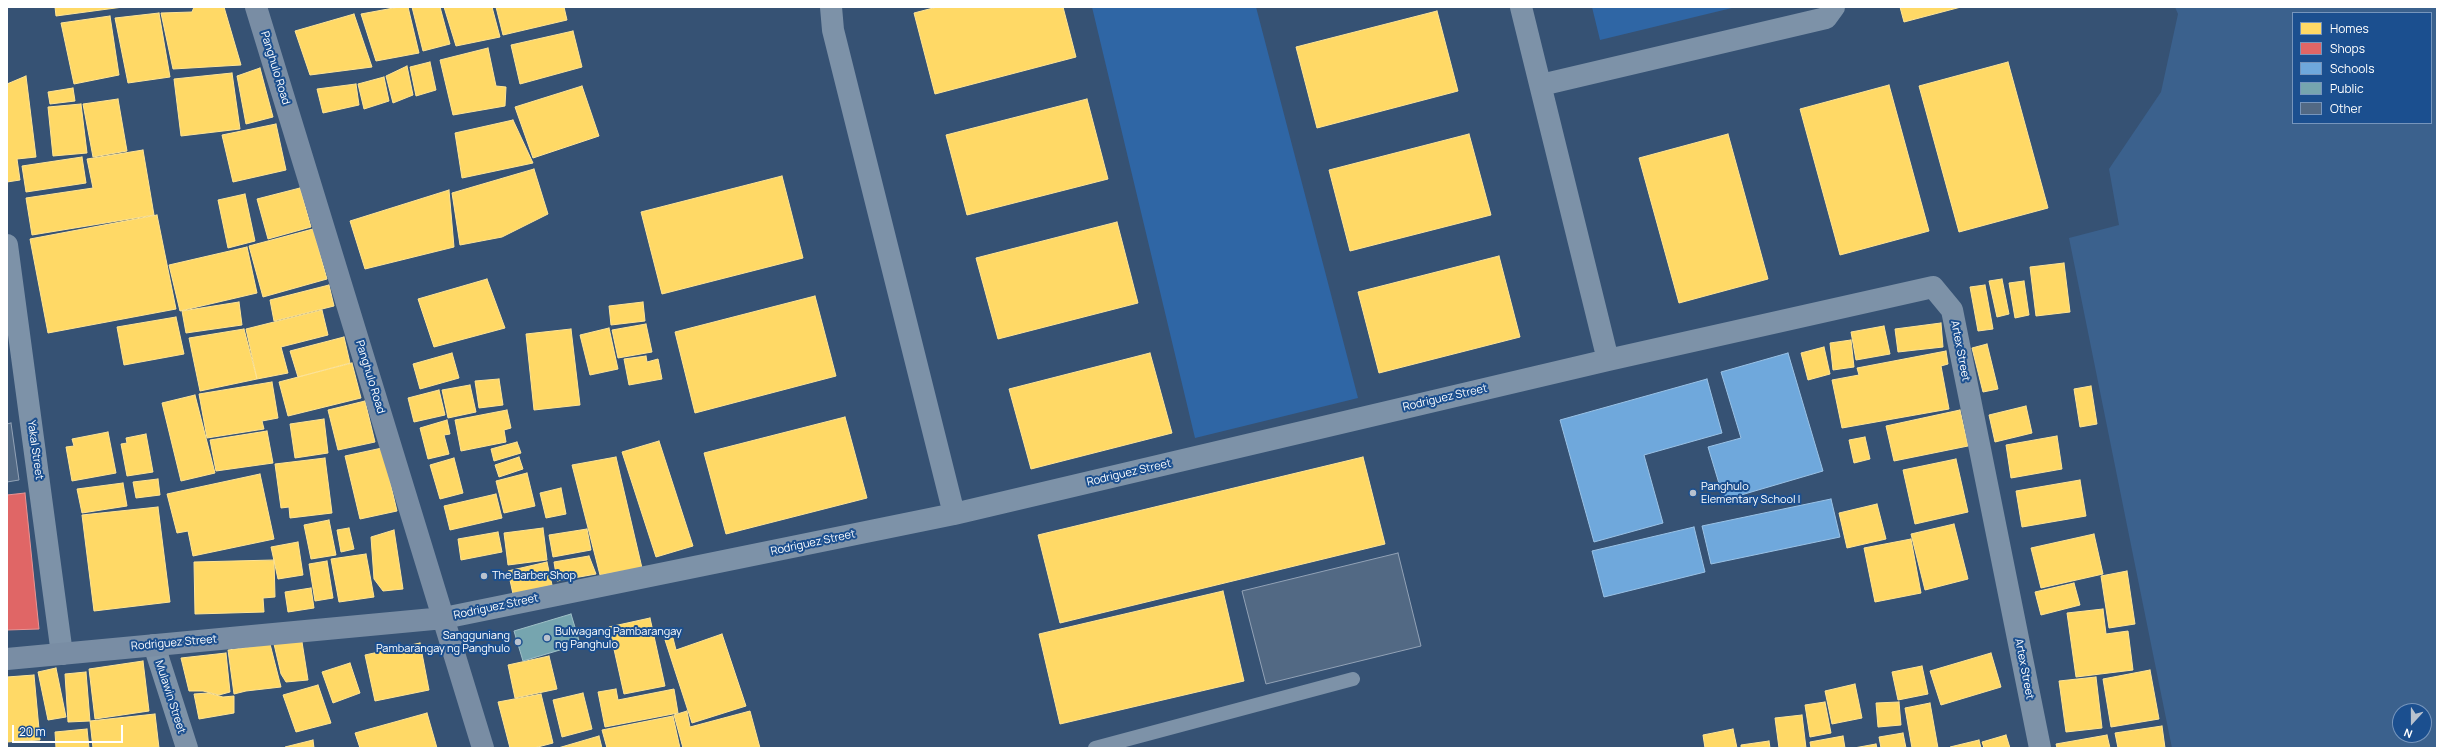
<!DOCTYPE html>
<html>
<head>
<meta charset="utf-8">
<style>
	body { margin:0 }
	#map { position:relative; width:2444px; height:755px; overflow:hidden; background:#365274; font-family:Manrope,sans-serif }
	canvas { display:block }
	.frame { position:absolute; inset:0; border:8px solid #fff; pointer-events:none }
	.legend { position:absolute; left:2292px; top:12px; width:140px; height:112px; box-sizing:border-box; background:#1b4f8f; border:1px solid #7695bc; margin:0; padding:5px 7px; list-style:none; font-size:12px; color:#fff }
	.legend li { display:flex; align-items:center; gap:8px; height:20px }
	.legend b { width:20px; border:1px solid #7695bc }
	.north { position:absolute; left:2392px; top:703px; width:40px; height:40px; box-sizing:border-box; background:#1b4f8f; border:1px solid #7695bc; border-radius:50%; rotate:201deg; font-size:11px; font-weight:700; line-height:16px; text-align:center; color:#fff }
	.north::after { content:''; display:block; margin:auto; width:14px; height:18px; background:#b9c2ce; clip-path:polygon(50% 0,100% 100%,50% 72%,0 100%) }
	.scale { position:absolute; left:12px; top:725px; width:111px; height:18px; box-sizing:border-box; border:2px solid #fff; border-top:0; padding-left:5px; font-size:12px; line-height:14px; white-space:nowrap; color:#fff; -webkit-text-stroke:3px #1b4f8f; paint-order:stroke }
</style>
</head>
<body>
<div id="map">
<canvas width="2444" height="755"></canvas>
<div class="frame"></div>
<ul class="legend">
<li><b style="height:11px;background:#ffd966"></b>Homes</li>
<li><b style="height:11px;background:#e06666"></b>Shops</li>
<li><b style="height:11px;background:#6fa8dc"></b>Schools</li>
<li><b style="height:11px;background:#76a5af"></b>Public</li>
<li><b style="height:11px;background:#526984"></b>Other</li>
</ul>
<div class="north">N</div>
<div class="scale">20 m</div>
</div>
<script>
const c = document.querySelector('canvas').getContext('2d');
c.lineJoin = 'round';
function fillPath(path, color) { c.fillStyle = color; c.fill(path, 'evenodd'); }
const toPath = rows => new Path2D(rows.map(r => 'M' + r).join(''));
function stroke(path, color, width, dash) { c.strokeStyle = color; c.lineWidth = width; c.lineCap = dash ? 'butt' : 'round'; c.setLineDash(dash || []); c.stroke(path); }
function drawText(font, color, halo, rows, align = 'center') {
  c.font = font + ' Manrope,sans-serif'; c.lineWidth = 4; c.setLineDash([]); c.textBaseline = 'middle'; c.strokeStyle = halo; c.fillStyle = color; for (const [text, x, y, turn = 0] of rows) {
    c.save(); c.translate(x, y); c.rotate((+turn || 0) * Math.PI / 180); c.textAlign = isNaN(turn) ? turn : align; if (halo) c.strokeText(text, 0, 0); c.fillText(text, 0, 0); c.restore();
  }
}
const green = toPath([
	[1092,7,1256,7,1358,398,1195,438],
	[1592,7,1736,7,1600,40]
]);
const water = toPath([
	[2175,7,2437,7,2437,748,2172,748,2069,238,2119,225,2109,169,2161,92,2178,14],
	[2293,13,2431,13,2431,123,2293,123],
	[2400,711,2424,711,2424,735,2400,735]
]);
const homes = toPath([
	[55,7,123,7,56,16,55,7],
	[194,7,224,7,241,65,173,69,161,13,192,12,194,7],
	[399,7,408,7,419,53,376,61,361,14,399,7],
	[412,7,440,7,450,44,423,51,412,7],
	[444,7,492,7,500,37,456,46,444,7],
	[496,7,564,7,567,20,503,35,496,7],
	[937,7,1063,7,1076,57,935,94,914,13,937,7],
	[1900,7,1961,7,1904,22,1900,7],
	[1437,11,1458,91,1317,128,1296,47,1437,11],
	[159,13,170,77,128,83,115,18,159,13],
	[354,14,372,67,310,75,295,31,354,14],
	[110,16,119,75,74,84,61,23,110,16],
	[573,31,582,67,520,84,511,45,573,31],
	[488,48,496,86,506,87,505,106,453,115,440,60,488,48],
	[430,62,436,90,416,96,410,67,430,62],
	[2008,62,2048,208,1959,232,1919,86,2008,62],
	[407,66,413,95,393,103,386,76,407,66],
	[260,68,273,117,246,124,237,76,260,68],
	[232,73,240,129,181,136,174,79,232,73],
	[26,76,36,157,17,159,20,180,7,182,7,84,26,76],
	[384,77,389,101,364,109,358,84,384,77],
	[356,84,359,105,323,113,317,89,356,84],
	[1889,85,1929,231,1840,255,1800,109,1889,85],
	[582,86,599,136,533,158,515,107,582,86],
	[73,88,75,101,50,104,48,92,73,88],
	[118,99,127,151,93,157,83,104,118,99],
	[1087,99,1108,179,967,215,946,135,1087,99],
	[81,104,87,153,53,156,48,107,81,104],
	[513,120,533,163,462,178,455,133,513,120],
	[276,124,286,170,233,182,222,135,276,124],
	[1469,134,1491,215,1350,251,1329,170,1469,134],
	[1728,134,1768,279,1679,303,1639,158,1728,134],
	[143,150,154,215,32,235,26,198,93,188,87,159,143,150],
	[82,157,86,183,26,192,22,166,82,157],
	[534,169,548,214,502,237,460,245,452,193,534,169],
	[782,176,803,258,662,294,641,212,782,176],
	[300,188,311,227,268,239,257,199,300,188],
	[449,190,454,247,365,269,350,221,449,190],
	[245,194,255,241,228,248,218,200,245,194],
	[157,215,176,309,48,333,30,239,157,215],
	[1117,222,1138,303,998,339,976,258,1117,222],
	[313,229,327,279,263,297,249,246,313,229],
	[247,247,257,293,180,311,169,265,247,247],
	[1499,256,1520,337,1379,373,1358,292,1499,256],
	[2064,263,2070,312,2036,316,2030,267,2064,263],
	[487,279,505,328,434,347,418,299,487,279],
	[2002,279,2009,314,1997,317,1989,281,2002,279],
	[2024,281,2029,315,2015,318,2009,283,2024,281],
	[329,285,334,306,274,321,270,300,329,285],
	[1985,285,1993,329,1978,331,1970,287,1985,285],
	[815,296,836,376,695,413,675,332,815,296],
	[239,302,242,325,186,333,182,311,239,302],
	[643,302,645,321,611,325,609,306,643,302],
	[322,310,328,335,281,347,288,373,257,379,246,329,322,310],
	[176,317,184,354,124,365,117,327,176,317],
	[1941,323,1943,347,1898,352,1895,329,1941,323],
	[646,324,652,352,618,358,612,330,646,324],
	[1884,326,1890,354,1856,360,1851,332,1884,326],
	[609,328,618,369,590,375,580,335,609,328],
	[244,329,257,379,200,391,189,338,244,329],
	[571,329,580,405,534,410,526,334,571,329],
	[344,337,350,363,298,377,290,351,344,337],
	[1851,340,1854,367,1833,370,1830,343,1851,340],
	[1987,344,1998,389,1983,392,1972,348,1987,344],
	[1824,347,1830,374,1808,380,1801,353,1824,347],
	[1946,351,1948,364,1941,366,1949,409,1842,428,1832,380,1859,375,1857,368,1946,351],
	[452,353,459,378,420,389,413,364,452,353],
	[1150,353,1172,433,1031,469,1009,389,1150,353],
	[646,356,647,362,658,359,662,379,629,385,624,359,646,356],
	[352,363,361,398,288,416,279,382,352,363],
	[499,379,503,405,479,408,475,381,499,379],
	[272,382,278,418,262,421,264,429,207,438,199,394,272,382],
	[470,385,476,412,448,418,442,390,470,385],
	[2091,386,2097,424,2080,427,2074,389,2091,386],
	[439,390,445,415,414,422,408,398,439,390],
	[195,395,215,473,181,481,162,403,195,395],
	[365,401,375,442,338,450,328,410,365,401],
	[2026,406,2032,433,1995,442,1989,415,2026,406],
	[507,410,511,428,504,430,506,442,461,451,455,420,507,410],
	[1960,410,1968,446,1894,461,1886,426,1960,410],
	[845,417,867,498,726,534,704,453,845,417],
	[324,419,328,453,295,458,290,424,324,419],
	[447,420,450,434,444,435,449,454,428,459,420,428,447,420],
	[267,431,273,463,216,471,210,440,267,431],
	[108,432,116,473,72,481,66,447,74,446,72,439,108,432],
	[146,434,153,472,127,476,121,444,127,443,126,438,146,434],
	[2057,436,2062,469,2011,478,2006,445,2057,436],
	[1865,437,1870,459,1854,463,1849,440,1865,437],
	[659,441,693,546,656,557,622,452,659,441],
	[517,442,521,453,494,461,491,449,517,442],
	[382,448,397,511,360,519,345,456,382,448],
	[519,457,523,469,499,477,495,465,519,457],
	[616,457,642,568,600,575,572,465,616,457],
	[1363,457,1385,544,1060,623,1038,535,1363,457],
	[325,458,332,513,290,518,289,507,281,508,275,464,325,458],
	[454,458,463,493,440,499,430,465,454,458],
	[1956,459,1968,512,1915,524,1903,470,1956,459],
	[527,473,535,506,504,513,496,481,527,473],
	[260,474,274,539,193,556,188,531,177,533,167,494,260,474],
	[158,479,160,495,136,498,133,482,158,479],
	[2080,480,2086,516,2022,527,2016,491,2080,480],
	[123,483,127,506,82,513,77,489,123,483],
	[561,488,566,514,546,518,540,493,561,488],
	[496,494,502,518,450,530,444,506,496,494],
	[1877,504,1886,539,1847,548,1839,513,1877,504],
	[158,507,170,602,94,611,82,515,158,507],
	[329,520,336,555,311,559,304,525,329,520],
	[1954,524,1968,579,1925,590,1911,534,1954,524],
	[349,528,354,549,341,552,337,530,349,528],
	[543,528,547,560,508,565,504,533,543,528],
	[587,529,591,550,553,557,549,535,587,529],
	[394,530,403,589,383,591,374,579,371,537,394,530],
	[498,532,502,552,461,560,458,539,498,532],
	[2094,534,2103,574,2041,588,2031,548,2094,534],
	[1911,539,1921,593,1875,602,1864,548,1911,539],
	[298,542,303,575,278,579,271,547,298,542],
	[366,554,374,597,339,602,331,559,366,554],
	[589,556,596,574,557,581,554,562,589,556],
	[274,560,275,597,263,598,264,612,195,614,194,562,274,560],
	[327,561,333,598,315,601,309,564,327,561],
	[547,562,552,585,513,594,508,571,547,562],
	[2127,571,2135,624,2109,628,2101,576,2127,571],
	[2074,583,2080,605,2041,615,2035,592,2074,583],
	[311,588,314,608,288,612,285,592,311,588],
	[1223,591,1244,681,1060,724,1039,634,1223,591],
	[2103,609,2106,634,2128,631,2133,670,2076,677,2067,613,2103,609],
	[650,618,665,686,624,694,609,627,650,618],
	[722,634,746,706,692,723,665,640,673,638,676,650,722,634],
	[302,642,308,680,286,682,281,674,274,644,302,642],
	[420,643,429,690,375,701,365,655,420,643],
	[270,644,281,687,246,691,234,694,228,650,270,644],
	[226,653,230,692,219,695,203,691,189,691,181,658,226,653],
	[1991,653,2001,687,1941,705,1930,671,1991,653],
	[549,656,557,689,515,698,508,665,549,656],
	[143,661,149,711,95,719,89,669,143,661],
	[350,663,360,693,333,703,322,672,350,663],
	[1922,666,1928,694,1898,700,1892,672,1922,666],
	[56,668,66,717,48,720,38,672,56,668],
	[2150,670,2159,719,2111,727,2103,679,2150,670],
	[86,672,90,721,68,722,65,674,86,672],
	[34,675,40,740,7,742,7,677,34,675],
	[2096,677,2102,728,2066,732,2059,681,2096,677],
	[1855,684,1862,718,1832,724,1825,691,1855,684],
	[318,685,331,723,296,732,283,695,318,685],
	[616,689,618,700,674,689,678,713,605,727,598,692,616,689],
	[208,693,223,697,234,696,234,713,199,719,194,694,208,693],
	[583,693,592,729,562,737,553,700,583,693],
	[541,694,553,743,534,748,510,748,498,702,541,694],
	[1825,702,1831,733,1810,737,1805,705,1825,702],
	[1899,702,1901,725,1878,727,1876,703,1899,702],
	[1930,703,1938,748,1912,748,1905,708,1930,703],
	[687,711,690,727,750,711,760,748,683,748,674,715,687,711],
	[427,713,437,748,360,748,355,733,427,713],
	[155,714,159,748,93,748,90,721,155,714],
	[1802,715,1806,748,1779,748,1775,718,1802,715],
	[673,716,680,748,607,748,602,730,673,716],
	[2162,726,2165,748,2118,748,2115,733,2162,726],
	[87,729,89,748,56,748,55,732,87,729],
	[1733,729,1737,748,1705,748,1703,735,1733,729],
	[1903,733,1906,748,1881,748,1879,737,1903,733],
	[2006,735,2010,748,1984,748,1982,742,2006,735],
	[2107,735,2110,748,2057,748,2056,744,2107,735],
	[599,736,602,748,558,748,599,736],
	[1843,736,1845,748,1811,748,1810,742,1843,736],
	[313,740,314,748,285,748,285,747,313,740],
	[1979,740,1981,748,1950,748,1950,747,1979,740],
	[1769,741,1770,748,1741,748,1741,745,1769,741],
	[1876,744,1877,748,1854,748,1876,744]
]);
const shops = toPath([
	[25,493,39,629,7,630,7,495,25,493]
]);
const schools = toPath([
	[1788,353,1823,471,1724,500,1708,447,1741,438,1721,372,1788,353],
	[1707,379,1722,433,1644,455,1663,523,1594,542,1560,420,1707,379],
	[1831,499,1840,537,1711,564,1702,526,1831,499],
	[1694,527,1705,572,1604,597,1592,551,1694,527]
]);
const public = toPath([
	[571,614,580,644,523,661,514,631,571,614]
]);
const building = toPath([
	[11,423,19,480,7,482,7,424,11,423],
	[1398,553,1421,646,1266,684,1242,591,1398,553]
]);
const lane = toPath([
	[1095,748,1353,679]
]);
const street = toPath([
	[831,7,833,30,954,514],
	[1521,7,1608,360],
	[1541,85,1826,18,1834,7],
	[7,245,62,654],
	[444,618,954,514,1608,360,1933,287,1952,310,2040,748],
	[154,645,187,748]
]);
const secondary = toPath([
	[256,7,483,748],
	[7,659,444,618]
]);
const markers = [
	[1693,493,4,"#b9c2ce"],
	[484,576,4,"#b9c2ce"],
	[547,638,4,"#b9c2ce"],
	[518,642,4,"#b9c2ce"]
];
const streetNames = [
	["Panghulo Road",275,68,73],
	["Artex Street",1960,351,79],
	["Panghulo Road",370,377,73],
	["Rodriguez Street",1445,398,-13],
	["Yakal Street",35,450,82],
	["Rodriguez Street",1129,473,-13],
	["Rodriguez Street",813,543,-12],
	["Rodriguez Street",496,607,-12],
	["Rodriguez Street",174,643,-5],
	["Artex Street",2024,669,79],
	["Mulawin Street",170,697,72]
];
const poiNames = [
	["Panghulo",1701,487],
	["Elementary School I",1701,500],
	["The Barber Shop",492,576],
	["Bulwagang Pambarangay",555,632],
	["ng Panghulo",555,645],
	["Sangguniang",510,636,"right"],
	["Pambarangay ng Panghulo",510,649,"right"]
];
fillPath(green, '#2f66a5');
fillPath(water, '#3b618d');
fillPath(homes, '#ffd966');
stroke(homes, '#ffe494', 1);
fillPath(shops, '#e06666');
stroke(shops, '#e99494', 1);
fillPath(schools, '#6fa8dc');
stroke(schools, '#9ac2e6', 1);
fillPath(public, '#76a5af');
stroke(public, '#9fc0c7', 1);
fillPath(building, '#526984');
stroke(building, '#92a2b6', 1);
stroke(lane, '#7d92a8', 14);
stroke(street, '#7d92a8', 22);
stroke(secondary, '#798da4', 22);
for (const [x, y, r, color] of markers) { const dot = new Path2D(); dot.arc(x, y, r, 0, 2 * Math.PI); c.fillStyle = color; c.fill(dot); stroke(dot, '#1b4f8f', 1.5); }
drawText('11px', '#fff', '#1b4f8f', streetNames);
drawText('11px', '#fff', '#1b4f8f', poiNames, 'left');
</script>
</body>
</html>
